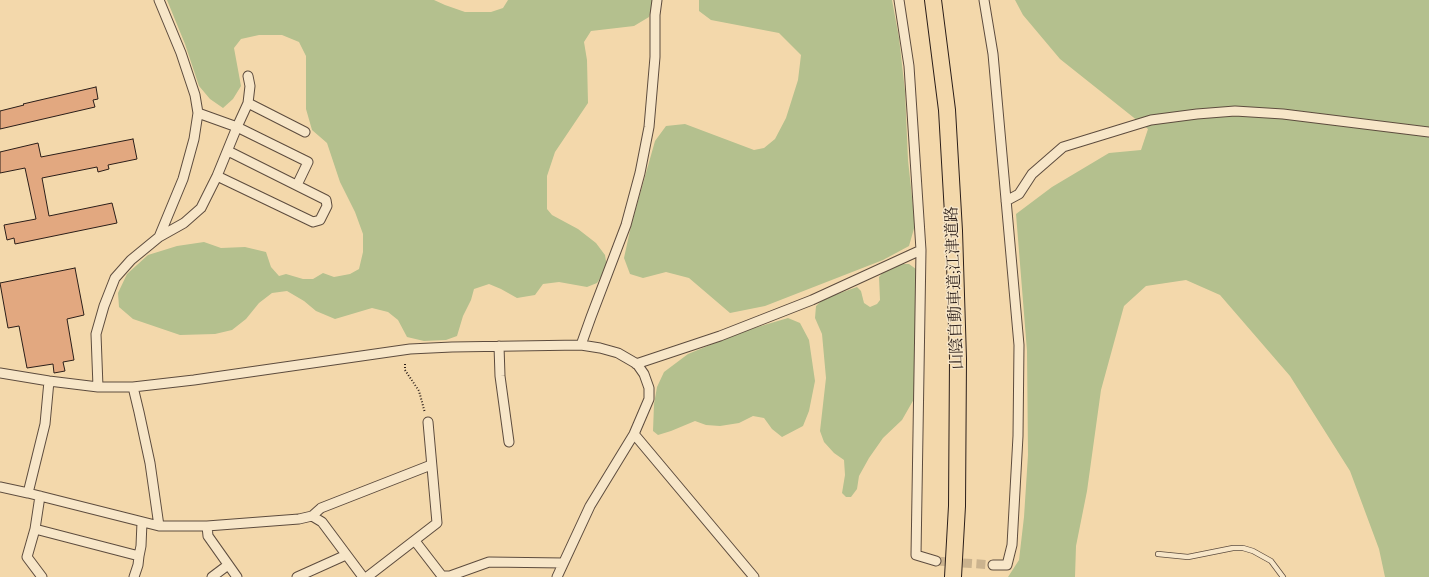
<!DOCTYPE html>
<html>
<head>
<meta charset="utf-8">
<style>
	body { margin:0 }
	canvas { display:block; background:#f3d8ab }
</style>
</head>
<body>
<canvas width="1429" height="577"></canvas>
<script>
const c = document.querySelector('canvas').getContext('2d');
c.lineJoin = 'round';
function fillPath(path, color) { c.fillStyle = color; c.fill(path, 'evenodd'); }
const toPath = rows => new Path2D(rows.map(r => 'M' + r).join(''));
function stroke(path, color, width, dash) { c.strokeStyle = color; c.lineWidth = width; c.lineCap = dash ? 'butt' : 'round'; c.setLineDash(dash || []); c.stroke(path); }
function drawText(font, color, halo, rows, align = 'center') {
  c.font = font + ' "EB Garamond","Noto Serif JP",serif'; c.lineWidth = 3; c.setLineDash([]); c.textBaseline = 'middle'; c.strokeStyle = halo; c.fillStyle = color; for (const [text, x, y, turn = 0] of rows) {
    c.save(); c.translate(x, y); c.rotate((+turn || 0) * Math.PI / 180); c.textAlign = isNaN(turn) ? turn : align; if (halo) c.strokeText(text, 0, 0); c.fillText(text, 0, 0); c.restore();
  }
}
const green = toPath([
	[167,0,434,0,445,5,465,12,491,12,503,8,508,0,653,0,649,17,634,26,591,31,584,42,587,60,588,103,555,152,547,176,547,209,552,215,578,229,596,243,605,255,607,267,597,283,587,287,559,282,543,284,535,295,517,298,501,289,489,284,474,289,471,300,463,316,457,336,446,340,424,341,407,337,398,320,388,312,372,308,335,319,316,311,304,301,287,291,272,293,259,303,246,319,232,330,215,334,180,335,133,319,119,307,118,293,127,274,148,255,177,246,204,242,221,248,245,247,266,252,271,267,279,276,286,274,303,279,313,279,323,273,334,277,350,274,359,269,363,252,363,234,355,212,340,182,327,143,312,130,306,109,306,56,299,42,282,35,259,35,241,39,234,48,241,86,233,99,223,108,210,99,199,86,185,44],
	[699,0,892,0,899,38,905,91,908,160,915,225,909,246,883,260,765,306,730,313,689,278,666,272,643,278,630,274,624,258,631,226,655,141,666,126,685,124,754,150,764,148,775,139,786,118,798,80,801,55,779,33,711,20,699,11],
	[1015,0,1429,0,1429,577,1385,577,1379,549,1350,471,1290,376,1220,295,1186,280,1146,286,1124,306,1101,390,1087,491,1076,546,1075,577,1008,577,1019,560,1024,517,1028,455,1027,351,1016,214,1052,187,1109,153,1141,150,1148,129,1060,59,1023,15],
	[900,264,909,264,916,269,914,399,902,420,883,438,869,458,859,476,857,489,851,497,846,497,842,493,845,475,844,460,834,453,824,442,820,431,826,378,822,334,815,318,816,306,823,299,857,287,861,291,864,303,870,307,877,304,880,300,879,277,885,270],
	[788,318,800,323,809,340,815,381,809,411,803,426,782,437,772,429,764,418,753,416,739,423,720,426,706,425,695,421,671,431,658,435,653,431,654,404,657,387,664,372,688,354,744,331]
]);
const building = toPath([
	[96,87,98,99,93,100,95,107,0,129,0,111,24,105,23,104,96,87],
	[133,139,137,159,108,165,109,169,98,172,97,167,42,178,49,216,112,203,117,223,15,244,14,238,7,240,4,225,36,219,25,168,0,173,0,152,38,143,41,157,133,139],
	[75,268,84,315,67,319,74,360,63,362,65,371,54,373,53,364,27,368,19,326,8,328,0,283,75,268]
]);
const minorTunnel = toPath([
	[936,561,993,565]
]);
const path = toPath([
	[405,364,405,370,419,391,425,413]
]);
const service = toPath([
	[1158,554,1188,557,1233,548,1243,548,1253,551,1271,561,1283,577]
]);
const minor = toPath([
	[899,0,909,66,921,250,916,555,936,561],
	[984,0,993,54,1019,345,1018,436,1012,545,1007,565,993,565],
	[248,103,305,132],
	[198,113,237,127,308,162,297,185],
	[217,176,313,222,320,220,327,206,326,200,228,151],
	[1006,201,1019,194,1032,174,1063,147,1151,120,1197,114,1235,111,1283,114,1429,132],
	[159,237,184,223,201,208,217,176,237,127,248,103,250,86,248,76],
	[581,345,591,317,626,225,640,173,649,127,655,57,655,15,657,0],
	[499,346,500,376,509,442],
	[636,364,720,336,812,300,921,250],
	[0,373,49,381,98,387,133,387,194,380,410,349,452,347,581,345,600,348,618,353,637,364,644,374,649,388,649,399,634,434,590,506,557,577],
	[98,387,96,334,104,306,115,278,131,260,159,237,183,179,194,139,198,113,195,95,181,53,159,0],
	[133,387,139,412,150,463,159,526],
	[634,434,754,577],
	[0,487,28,493,159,526,207,526,299,519,312,516,322,522,363,577],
	[28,493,45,424,49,381],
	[40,496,35,529,27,557,42,577],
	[312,516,321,508,431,465],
	[207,526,208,536,237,577],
	[35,529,139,556,138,565,134,577],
	[415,541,442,576,450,576,489,562,563,563],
	[139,556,141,546,142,522],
	[212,577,228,565],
	[297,577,346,555],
	[367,577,437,523,428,422]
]);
const motorway = toPath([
	[933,0,947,110,954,231,958,359,957,506,953,577]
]);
const streetNames = [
	["山陰自動車道;江津道路",955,288,-92]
];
fillPath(green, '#b4c08e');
fillPath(building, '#e2a880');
stroke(building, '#2b1e19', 1);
stroke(minorTunnel, '#cbb38e', 9, [9, 4.5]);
stroke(service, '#5d4c3e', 6);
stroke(minor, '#5d4c3e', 11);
stroke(motorway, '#2b1e19', 18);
stroke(path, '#2b1e19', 2, [1, 2]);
stroke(service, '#f7e6c8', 4.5);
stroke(minor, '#f7e6c8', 9);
stroke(motorway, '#f3d8ab', 16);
drawText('16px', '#2b1e19', '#f7e6c8', streetNames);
</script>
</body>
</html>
